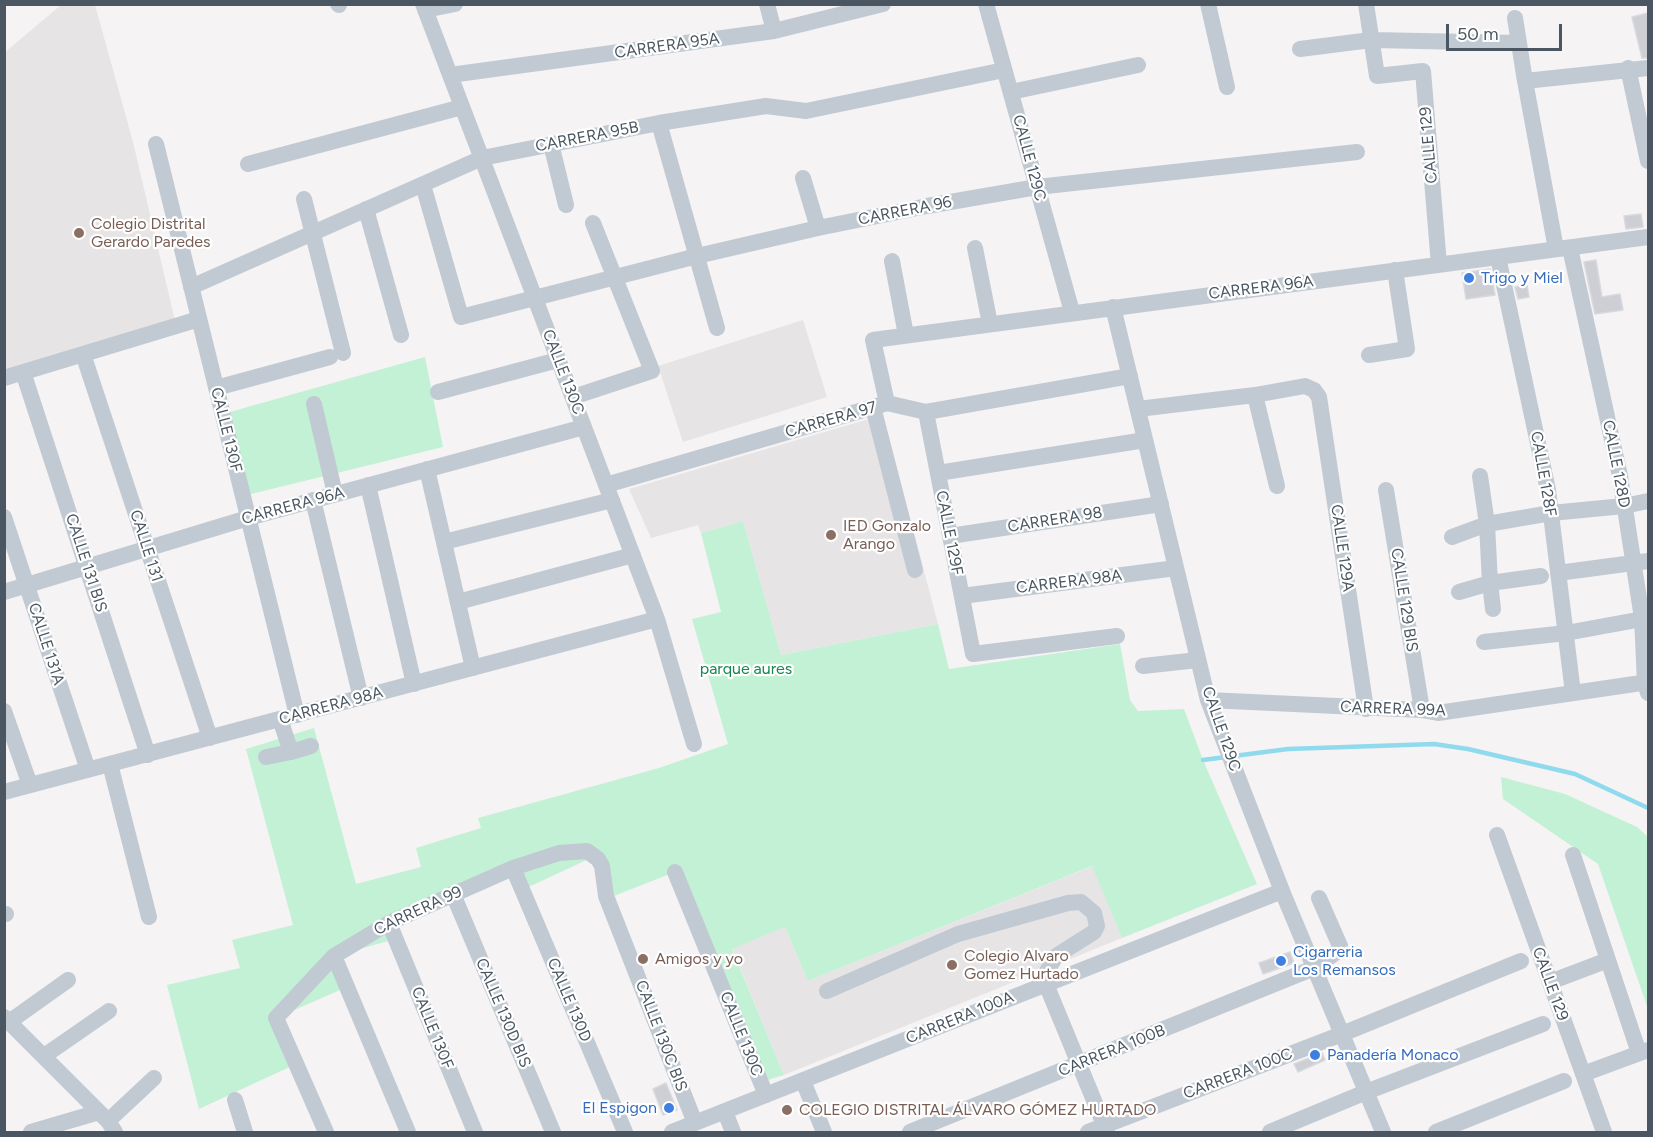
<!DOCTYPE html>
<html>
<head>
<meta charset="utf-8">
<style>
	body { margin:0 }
	#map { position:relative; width:1653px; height:1137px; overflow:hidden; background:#f5f3f3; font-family:Figtree,sans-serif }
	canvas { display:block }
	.frame { position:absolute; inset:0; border:6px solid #4a5661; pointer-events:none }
	.scale { position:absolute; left:1446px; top:24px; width:116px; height:27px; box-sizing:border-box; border:3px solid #4a5661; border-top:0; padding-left:8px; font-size:18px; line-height:21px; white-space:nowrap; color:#4a5661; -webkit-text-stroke:4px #fff; paint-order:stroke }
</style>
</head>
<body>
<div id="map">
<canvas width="1653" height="1137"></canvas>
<div class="frame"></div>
<div class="scale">50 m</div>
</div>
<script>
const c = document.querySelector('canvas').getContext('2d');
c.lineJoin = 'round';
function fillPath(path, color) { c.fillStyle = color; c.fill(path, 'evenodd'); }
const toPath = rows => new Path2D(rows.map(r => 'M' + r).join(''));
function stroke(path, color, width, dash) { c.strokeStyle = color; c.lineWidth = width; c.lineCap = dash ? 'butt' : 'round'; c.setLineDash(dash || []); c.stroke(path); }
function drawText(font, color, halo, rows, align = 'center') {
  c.font = font + ' Figtree,sans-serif'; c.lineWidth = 4.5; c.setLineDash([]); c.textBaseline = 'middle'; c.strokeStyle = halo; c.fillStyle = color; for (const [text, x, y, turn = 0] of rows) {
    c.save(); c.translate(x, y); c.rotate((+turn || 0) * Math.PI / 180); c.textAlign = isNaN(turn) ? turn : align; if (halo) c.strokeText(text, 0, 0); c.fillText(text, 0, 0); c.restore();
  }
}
const education = toPath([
	[61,5,95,5,133,142,176,325,5,370,4,53],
	[803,320,827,397,683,442,658,366],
	[883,415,938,624,781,655,743,521,701,533,698,525,651,538,629,489],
	[1093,866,1122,938,784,1075,732,948,785,927,808,981]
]);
const green = toPath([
	[425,357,443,447,247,495,230,412],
	[743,521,781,655,938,624,949,669,1120,644,1130,700,1138,711,1184,709,1203,760,1257,884,1122,938,1092,866,808,981,785,927,732,949,784,1075,761,1082,675,872,601,901,593,857,522,890,513,869,389,922,395,939,335,956,347,987,276,1018,296,1064,199,1109,167,985,240,968,232,940,293,925,246,749,314,728,356,884,421,867,416,848,481,828,478,818,659,768,728,744,692,619,721,612,701,533],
	[1501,777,1565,794,1637,827,1648,837,1648,1009,1598,864,1503,799]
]);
const stream = toPath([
	[1203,760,1288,749,1434,744,1468,749,1575,774,1648,808]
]);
const building = toPath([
	[1648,13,1648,58,1642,58,1632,17,1648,13],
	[1641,214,1643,227,1626,229,1624,216,1641,214],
	[1596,260,1602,297,1620,294,1623,310,1595,314,1584,262,1596,260],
	[1490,269,1495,295,1466,299,1462,273,1490,269],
	[1527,285,1529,297,1518,299,1515,287,1527,285],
	[1290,952,1294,963,1263,974,1259,963,1290,952],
	[1322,1053,1325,1060,1298,1072,1294,1064,1322,1053],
	[666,1083,677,1110,663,1115,653,1089,666,1083]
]);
const minor = toPath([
	[338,4,339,5],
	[423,4,657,619,694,744],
	[767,4,774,31],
	[986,4,1072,312],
	[1208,4,1227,87],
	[1366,4,1377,76,1423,71,1439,265],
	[425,10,455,4],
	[1515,18,1525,81,1556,249],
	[1300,49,1371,40,1519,43],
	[1628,68,1648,161],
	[450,75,774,31,883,4],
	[1525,81,1648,68],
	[1011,92,1138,65],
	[659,123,717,328],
	[156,144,297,715],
	[551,144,566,205],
	[248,164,462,107],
	[803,178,818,228],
	[423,185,461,317,697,256,818,228,927,206,1037,187,1357,152],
	[304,199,343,353],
	[366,209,401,335],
	[975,248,990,324],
	[1570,248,1620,476,1642,618,1645,683,1648,693],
	[1498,257,1548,490,1573,693],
	[892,261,906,335],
	[191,287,482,158,659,123,766,106,806,111,1004,70],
	[1113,307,1208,700,1282,891,1383,1132],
	[83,354,210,738],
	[1369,355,1407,349,1395,270],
	[23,372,148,755],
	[4,378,199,319],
	[216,388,330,357],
	[438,392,558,360],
	[1255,395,1277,486],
	[573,397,652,371,593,223],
	[887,403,873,340,1648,237],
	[314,404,335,494],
	[873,407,915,570],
	[1138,409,1255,395,1305,386,1314,390,1319,397,1366,709],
	[926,412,973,654,1117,636],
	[427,469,473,668],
	[938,473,1145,440],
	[1480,476,1487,524,1490,583,1493,609],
	[368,485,414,684],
	[606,485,887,403,926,412,1130,376],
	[1386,490,1422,710],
	[313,500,361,698],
	[4,517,88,770],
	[950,536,1161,504],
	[1452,537,1487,524,1551,513,1624,506,1648,501],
	[444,542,612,500],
	[1558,573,1648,561],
	[4,592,248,518,584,427],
	[1459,592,1490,583,1541,576],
	[962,596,1176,568],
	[458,602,633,555],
	[1484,642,1566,633,1648,618],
	[1143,666,1198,660],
	[1208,700,1422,710,1438,713,1648,682],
	[4,711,30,785],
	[291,752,311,746],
	[266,757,291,752,280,719],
	[110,764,149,917],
	[4,792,657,619],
	[1497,835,1604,1132],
	[1573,855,1639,1053],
	[513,868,625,1132],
	[675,872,766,1095],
	[453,894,553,1132],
	[4,914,6,914],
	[389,923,475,1132],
	[334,956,408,1132],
	[1550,982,1608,960],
	[827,991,958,934,1068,903,1081,902,1094,913,1097,926,1094,932,1056,956,1046,973,1046,984,1107,1132],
	[4,1017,108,1121,115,1132],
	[4,1023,9,1022,68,980],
	[44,1056,109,1011],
	[1583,1074,1648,1050],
	[803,1081,824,1132],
	[235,1100,245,1132],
	[725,1112,733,1132],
	[108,1121,154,1078],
	[31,1132,99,1112],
	[326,1132,276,1018,334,956,389,923,513,868,559,853,587,851,598,859,602,866,606,896,695,1123],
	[672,1132,1282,891],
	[910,1132,1314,968,1338,951,1340,946,1319,898],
	[1088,1132,1342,1034,1521,961],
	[1270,1132,1366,1092,1543,1024],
	[1436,1132,1564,1081]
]);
const markers = [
	[79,233,6,"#8d6e63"],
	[1469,278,6,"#3f7fe0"],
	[831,535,6,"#8d6e63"],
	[643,959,6,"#8d6e63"],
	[1281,961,6,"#3f7fe0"],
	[952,965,6,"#8d6e63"],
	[1315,1055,6,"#3f7fe0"],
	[669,1108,6,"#3f7fe0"],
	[787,1110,6,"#8d6e63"]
];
const streetNames = [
	["CARRERA 95A",667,46,-8],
	["CARRERA 95B",587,137,-11],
	["CALLE 129",1429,145,-95],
	["CALLE 129C",1029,158,75],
	["CARRERA 96",905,211,-11],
	["CARRERA 96A",1261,288,-7],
	["CALLE 130C",563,372,69],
	["CARRERA 97",831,420,-16],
	["CALLE 130F",226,430,76],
	["CALLE 128D",1616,464,79],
	["CALLE 128F",1543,474,80],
	["CARRERA 96A",293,506,-15],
	["CARRERA 98",1055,520,-9],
	["CALLE 129F",949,533,79],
	["CALLE 131",146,546,72],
	["CALLE 129A",1342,548,82],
	["CALLE 131 BIS",86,563,72],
	["CARRERA 98A",1069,582,-7],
	["CALLE 129 BIS",1404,600,81],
	["CALLE 131A",46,644,72],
	["CARRERA 98A",331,706,-15],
	["CARRERA 99A",1393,709,2],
	["CALLE 129C",1221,729,71],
	["CARRERA 99",418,911,-25],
	["CALLE 129",1550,984,70],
	["CALLE 130D",569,1000,67],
	["CALLE 130D BIS",503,1013,67],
	["CARRERA 100A",960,1018,-22],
	["CALLE 130F",432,1028,68],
	["CALLE 130C",741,1034,68],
	["CALLE 130C BIS",661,1036,69],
	["CARRERA 100B",1112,1051,-22],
	["CARRERA 100C",1238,1074,-21]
];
const educationNames = [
	["Colegio Distrital",91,224],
	["Gerardo Paredes",91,242],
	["IED Gonzalo",843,526],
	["Arango",843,544],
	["Colegio Alvaro",964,956],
	["Gomez Hurtado",964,974],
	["Amigos y yo",655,959],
	["COLEGIO DISTRITAL ÁLVARO GÓMEZ HURTADO",799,1110]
];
const shopNames = [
	["Trigo y Miel",1481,278],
	["Cigarreria",1293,952],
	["Los Remansos",1293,970],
	["Panadería Monaco",1327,1055],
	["El Espigon",657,1108,"right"]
];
const parkNames = [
	["parque aures",746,669]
];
fillPath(education, '#e6e4e5');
fillPath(green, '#c3f1d5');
stroke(stream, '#90daee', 4.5);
fillPath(building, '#cdcfd5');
stroke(building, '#d7d9de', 1.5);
stroke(minor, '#c1cad2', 16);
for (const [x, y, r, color] of markers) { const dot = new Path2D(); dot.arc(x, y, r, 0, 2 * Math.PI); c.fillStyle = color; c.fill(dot); stroke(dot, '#fff', 2); }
drawText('16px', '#4a5661', '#fff', streetNames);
drawText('16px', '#785e54', '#fff', educationNames, 'left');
drawText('16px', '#366cbe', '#fff', shopNames, 'left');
drawText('16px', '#17864f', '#fff', parkNames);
</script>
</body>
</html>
